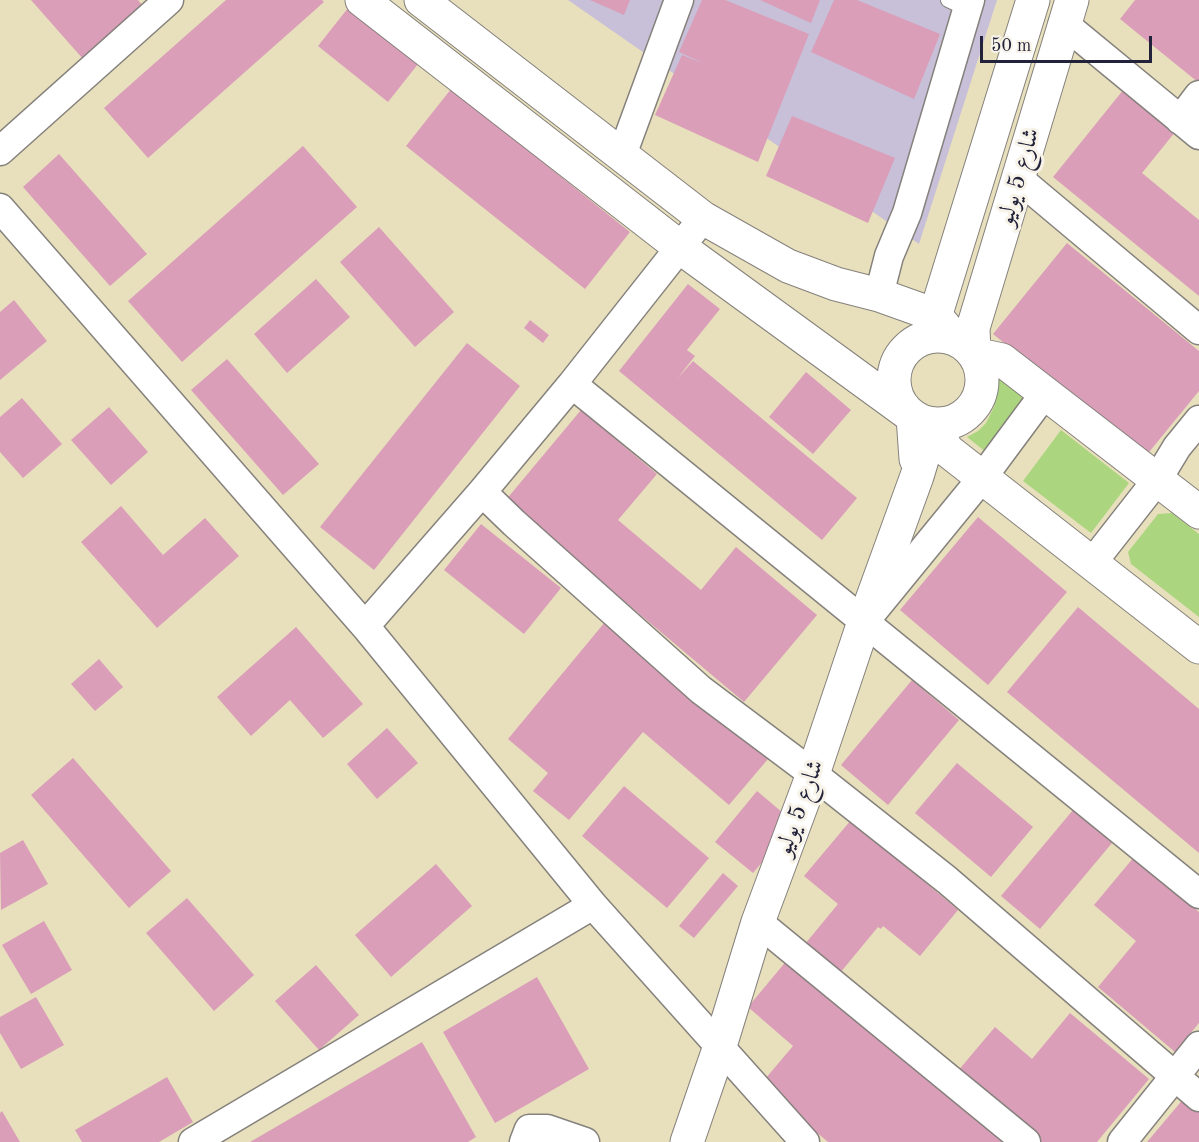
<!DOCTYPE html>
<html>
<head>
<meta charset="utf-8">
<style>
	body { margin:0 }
	#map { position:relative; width:1199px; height:1142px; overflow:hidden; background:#e8e0bc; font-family:"Old Standard TT",serif }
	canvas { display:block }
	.scale { position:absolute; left:980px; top:36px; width:172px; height:27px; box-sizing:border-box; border:3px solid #22223b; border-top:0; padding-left:8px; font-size:18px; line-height:21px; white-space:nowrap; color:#22223b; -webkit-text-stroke:4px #f7f3e8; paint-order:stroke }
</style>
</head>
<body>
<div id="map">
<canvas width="1199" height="1142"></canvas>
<div class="scale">50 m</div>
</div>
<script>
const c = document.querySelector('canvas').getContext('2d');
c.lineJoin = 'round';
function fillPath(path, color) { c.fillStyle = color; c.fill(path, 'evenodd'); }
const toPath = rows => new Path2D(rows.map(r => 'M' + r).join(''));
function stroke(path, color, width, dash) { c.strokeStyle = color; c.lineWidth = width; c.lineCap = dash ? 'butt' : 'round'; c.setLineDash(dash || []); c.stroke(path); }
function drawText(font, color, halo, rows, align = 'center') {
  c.font = font + ' "Old Standard TT",Amiri,serif'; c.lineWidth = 6; c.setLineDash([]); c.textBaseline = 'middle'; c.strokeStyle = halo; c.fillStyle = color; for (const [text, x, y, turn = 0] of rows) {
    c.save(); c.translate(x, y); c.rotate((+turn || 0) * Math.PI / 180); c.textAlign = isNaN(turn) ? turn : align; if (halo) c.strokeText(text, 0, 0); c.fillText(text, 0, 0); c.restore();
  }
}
const industrial = toPath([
	[568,0,997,0,919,244]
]);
const green = toPath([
	[997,372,1028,397,987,453,967,437,978,431,986,423,994,407,998,390],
	[1061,430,1129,483,1091,533,1023,481],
	[1172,513,1199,534,1199,617,1131,564,1128,552,1158,514]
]);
const building = toPath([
	[31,0,138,0,143,6,83,59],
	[226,0,322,0,324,2,148,158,104,108],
	[590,0,630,0,624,15],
	[702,0,725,0,809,34,758,162,655,115,682,55,705,64,679,52],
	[760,0,820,0,811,23],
	[834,0,857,0,940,34,914,99,811,52],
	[1135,0,1199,0,1199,83,1120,19],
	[348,8,418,64,388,102,318,46],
	[1128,84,1180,126,1142,173,1199,220,1199,296,1053,177],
	[451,89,630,232,585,289,406,146],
	[792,116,895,158,868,223,766,176],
	[303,146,357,207,182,362,128,301],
	[59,154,147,254,110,286,23,187],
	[379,227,454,312,415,347,340,262],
	[1067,243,1199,351,1199,391,1145,457,993,334],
	[316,279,350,317,287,373,254,334],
	[688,284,720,309,687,350,695,356,677,379,693,361,857,498,822,540,619,371],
	[14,300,47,341,0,380,0,312],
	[530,320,549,335,543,343,524,328],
	[467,343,520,386,374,570,320,527],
	[227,359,319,464,283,495,191,390],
	[806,372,851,410,813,454,769,417],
	[22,398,62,444,23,478,0,452,0,417],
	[109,407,148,452,111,485,71,440],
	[581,410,657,474,618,520,701,590,736,547,817,615,744,702,505,501],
	[121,506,163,555,205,518,239,556,157,628,81,542],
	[978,517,1067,592,988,685,900,610],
	[481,524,561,588,524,634,444,570],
	[1078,607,1199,709,1199,853,1007,692],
	[605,622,768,759,729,805,643,732,569,820,533,791,548,773,508,739],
	[296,627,363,704,323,738,290,700,251,736,217,697],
	[99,659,123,687,95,711,71,684],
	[912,680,959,720,888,805,841,765],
	[387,728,418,763,377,799,347,764],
	[73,758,171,871,129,908,31,795],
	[957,763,1033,827,991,877,915,813],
	[624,786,709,858,667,908,582,836],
	[757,791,795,823,753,873,715,842],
	[1073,810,1112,843,1040,929,1001,896],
	[851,820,958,910,920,956,883,926,881,929,878,927,840,973,805,944,838,904,804,876],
	[23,840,48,884,1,910,0,853],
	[1134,857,1199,912,1199,1023,1175,1052,1098,987,1136,941,1094,905],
	[436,864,472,906,391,977,355,935],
	[723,873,738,886,694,938,679,926],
	[187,898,254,975,214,1011,146,933],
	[44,921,72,970,31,994,2,945],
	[788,959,1005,1142,828,1142,760,1085,793,1046,748,1007],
	[316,965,359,1015,319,1050,275,1001],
	[537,977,589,1069,495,1123,443,1032],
	[36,997,64,1045,21,1069,0,1033,0,1017],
	[1070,1013,1149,1079,1097,1142,1040,1142,957,1072,995,1027,1032,1059],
	[422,1042,476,1137,468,1142,250,1142],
	[167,1077,193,1122,159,1142,82,1142,75,1130],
	[1185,1097,1199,1108,1199,1142,1147,1142],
	[2,1111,20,1142,0,1142,0,1113]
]);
const lane = toPath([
	[948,0,967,9]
]);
const street = toPath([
	[1063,23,1199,135],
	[1180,120,1199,95],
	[0,151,169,0],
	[622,155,679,0],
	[1019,179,1199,330],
	[0,208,365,626,593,905,805,1142],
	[879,295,889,256,907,213,970,0],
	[572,384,1199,894],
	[482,492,514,523,701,690,813,774,947,880,1199,1097],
	[1092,563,1157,480,1177,447,1199,420],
	[870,615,982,478,1045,393],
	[365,626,482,492,572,384,703,218],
	[758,922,1026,1142],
	[193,1142,593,905],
	[524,1142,529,1129,547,1129,585,1142],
	[1122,1142,1199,1046]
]);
const secondary = toPath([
	[362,0,681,248,913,417,916,459],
	[421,0,703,218,788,266,836,284,879,295,935,315,954,338],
	[1072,0,973,328,974,354,1002,360,1199,512],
	[929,336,1033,0],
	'894 380a44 44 0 1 1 88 0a44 44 0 1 1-88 0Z',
	[933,424,947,450,1199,647],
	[687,1142,720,1046,758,922,813,774,864,622,917,476,933,424]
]);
const streetNames = [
	["شارع 5 يوليو",1019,177,-74],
	["شارع 5 يوليو",800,808,-70]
];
fillPath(industrial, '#c8bfd8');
fillPath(green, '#acd580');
fillPath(building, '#da9eb9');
stroke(lane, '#85817c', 16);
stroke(street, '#85817c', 31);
stroke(secondary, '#85817c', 35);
stroke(lane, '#fff', 14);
stroke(street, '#fff', 28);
stroke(secondary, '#fff', 33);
drawText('24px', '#22223b', '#f7f3e8', streetNames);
</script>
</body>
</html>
